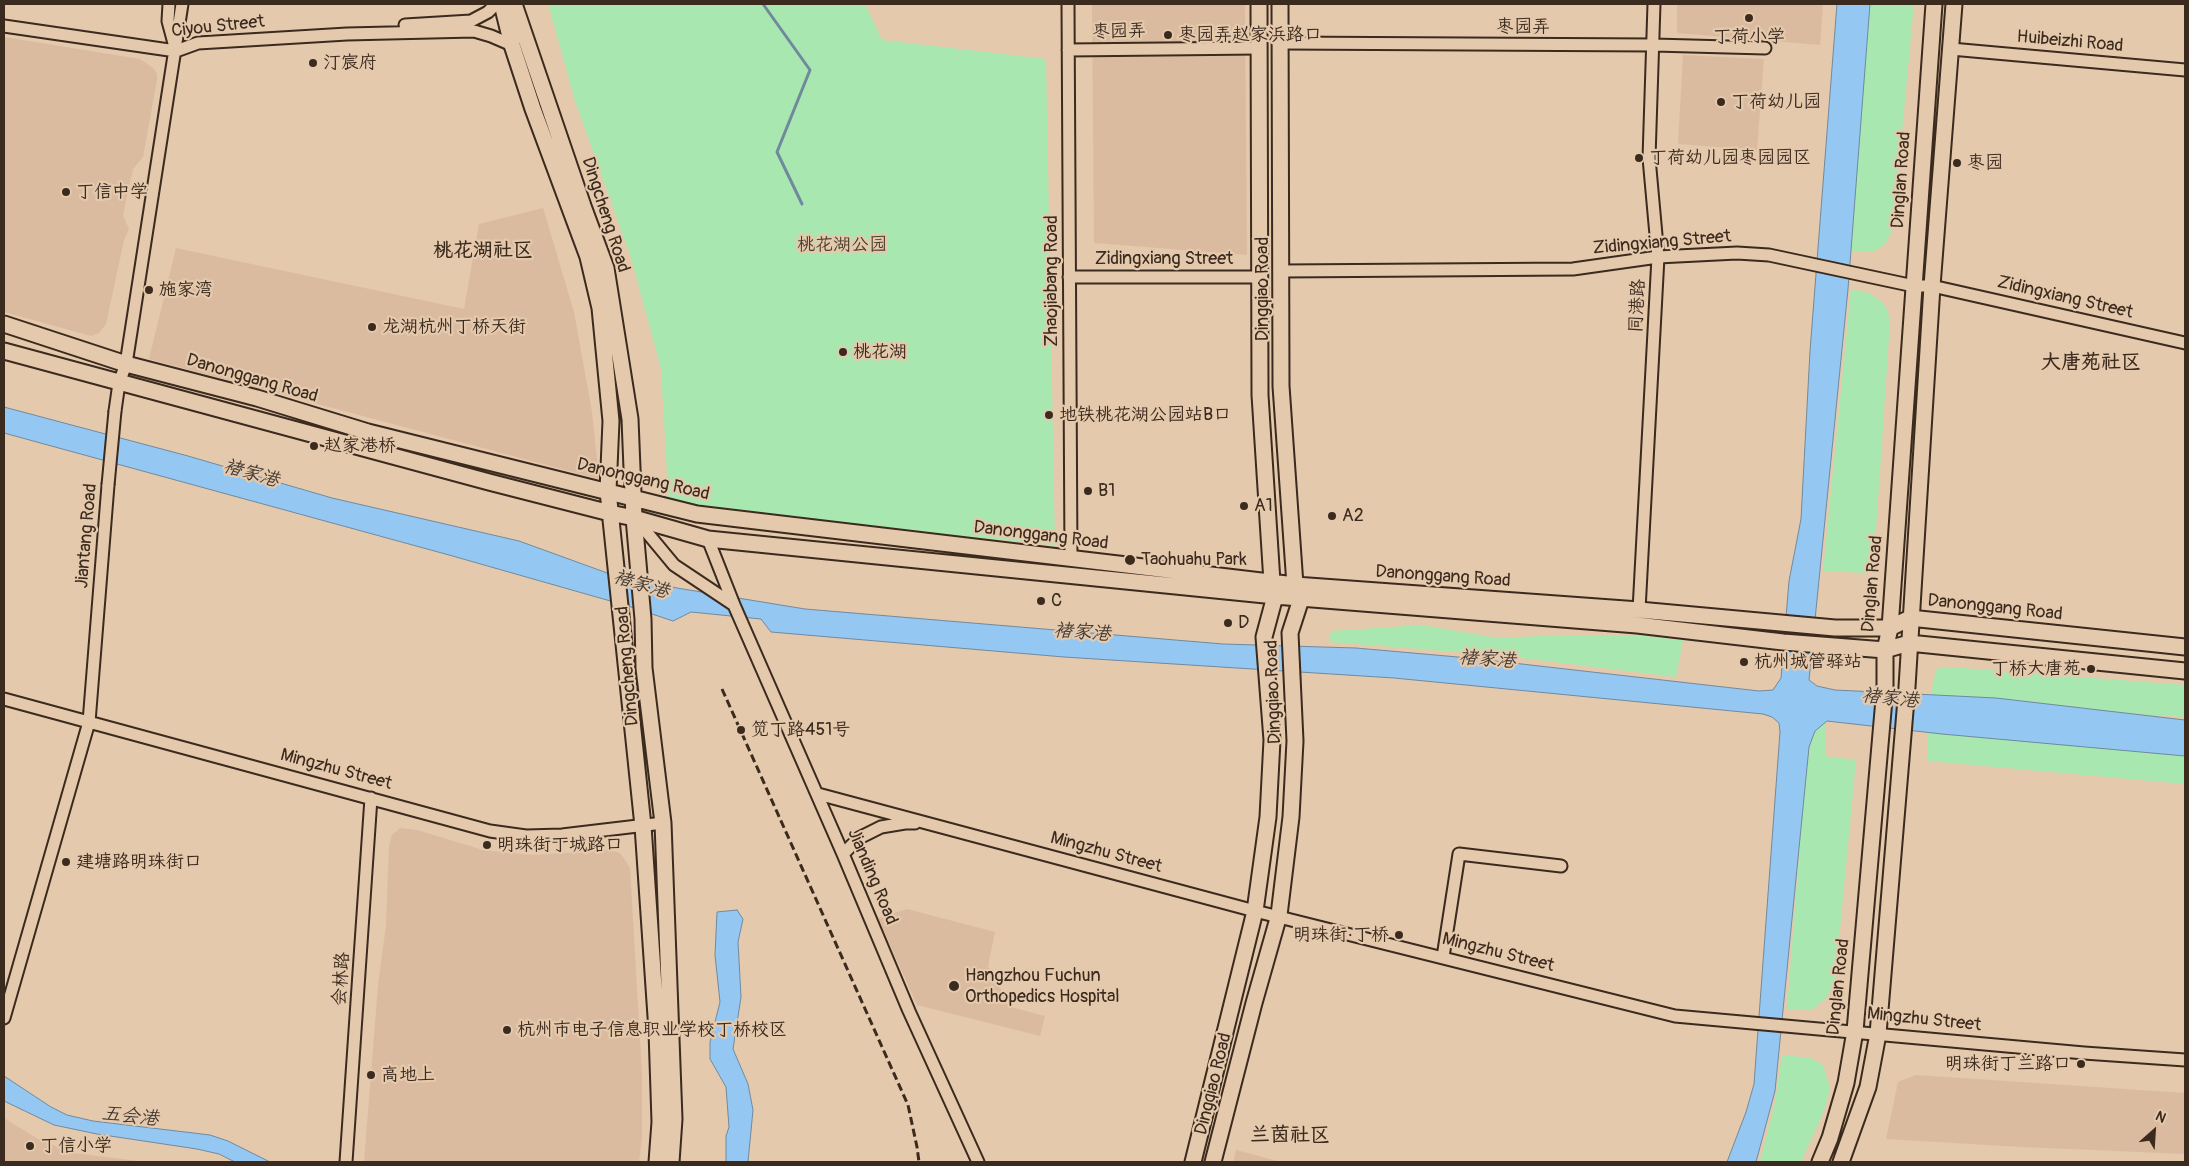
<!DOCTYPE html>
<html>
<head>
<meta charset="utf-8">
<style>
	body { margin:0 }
	#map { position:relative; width:2189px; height:1166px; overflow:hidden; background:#e4c9ac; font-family:Pangolin,sans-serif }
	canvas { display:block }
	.frame { position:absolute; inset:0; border:5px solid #3b2a1e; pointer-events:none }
	.north { position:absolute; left:2129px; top:1106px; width:50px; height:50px; -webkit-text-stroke:4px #e4c9ac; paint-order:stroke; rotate:26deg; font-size:14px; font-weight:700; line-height:20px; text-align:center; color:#3b2a1e }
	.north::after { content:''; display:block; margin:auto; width:18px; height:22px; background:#3b2a1e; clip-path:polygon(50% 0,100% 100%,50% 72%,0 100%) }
</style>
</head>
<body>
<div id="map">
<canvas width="2189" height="1166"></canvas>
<div class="frame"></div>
<div class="north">N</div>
</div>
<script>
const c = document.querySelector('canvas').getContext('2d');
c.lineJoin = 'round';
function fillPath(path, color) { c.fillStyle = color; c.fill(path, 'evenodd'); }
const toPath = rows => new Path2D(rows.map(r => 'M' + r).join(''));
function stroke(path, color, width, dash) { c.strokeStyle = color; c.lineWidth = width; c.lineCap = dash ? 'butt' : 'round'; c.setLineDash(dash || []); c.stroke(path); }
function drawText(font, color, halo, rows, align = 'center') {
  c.font = font + ' Pangolin,"LXGW WenKai TC",sans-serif'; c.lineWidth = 4.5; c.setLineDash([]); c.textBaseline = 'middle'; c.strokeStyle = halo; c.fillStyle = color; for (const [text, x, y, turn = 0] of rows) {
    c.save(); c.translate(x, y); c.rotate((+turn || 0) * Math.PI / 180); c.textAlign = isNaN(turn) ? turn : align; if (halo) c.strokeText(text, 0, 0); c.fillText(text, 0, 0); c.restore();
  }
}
const built = toPath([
	[1092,4,1245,4,1247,255,1094,243],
	[1677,4,1823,4,1820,45,1677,33],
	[4,37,140,59,153,68,157,74,157,80,143,157,133,169,123,215,129,229,124,240,106,324,99,333,91,336,4,312],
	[1683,55,1764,59,1757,150,1678,144],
	[543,208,574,312,592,412,599,479,149,359,176,248,464,309,479,224],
	[400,828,417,830,483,850,533,855,609,850,620,853,625,860,630,868,642,1073,642,1137,639,1162,364,1162,378,986,386,925,389,846,392,835],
	[907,909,995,932,988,966,1011,1007,1045,1016,1040,1036,917,1005,878,918],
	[1916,1075,2185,1093,2185,1154,2022,1147,1886,1139,1898,1082],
	[4,1118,38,1139,74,1153,147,1162,4,1162],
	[1236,1150,1281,1162,1233,1162]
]);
const green = toPath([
	[548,4,865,4,882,40,1046,59,1055,545,669,507,661,369,631,258,575,101],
	[1866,4,1914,4,1893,229,1885,244,1873,252,1849,251],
	[1851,289,1869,293,1880,300,1887,309,1890,322,1874,560,1866,573,1823,571],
	[1422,625,1498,638,1564,635,1634,635,1683,640,1676,677,1496,655,1329,642,1331,631],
	[1949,667,2185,685,2185,717,1929,702,1936,669],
	[1825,721,1825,756,1856,760,1835,982,1826,998,1813,1009,1787,1009,1809,728],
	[1928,726,2185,746,2185,784,1928,761],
	[1782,1055,1811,1058,1823,1065,1830,1089,1824,1111,1801,1162,1760,1162,1775,1102]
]);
const water = toPath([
	[1837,4,1870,4,1848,289,1809,680,1817,686,1835,690,1996,698,2185,720,2185,756,1942,734,1827,721,1815,731,1809,747,1775,1091,1756,1162,1727,1162,1746,1112,1754,1084,1780,732,1779,723,1772,717,1763,714,1394,678,1064,657,771,632,761,619,691,612,673,621,628,606,449,555,4,433,4,407,188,456,332,498,519,541,610,574,677,588,805,609,1223,644,1356,648,1469,658,1759,691,1773,690,1781,678,1789,581,1801,519,1810,351,1837,4],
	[737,910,743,919,738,942,741,997,733,1049,748,1084,753,1110,748,1162,726,1162,726,1136,729,1127,726,1087,710,1059,710,1042,720,1002,715,955,717,912,737,910],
	[4,1076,51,1107,67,1115,93,1121,210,1135,228,1141,270,1162,235,1162,219,1154,197,1149,97,1134,54,1125,4,1101,4,1076]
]);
const stream = toPath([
	[763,4,810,70,777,152,802,204]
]);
const minor = toPath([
	[169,4,168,21,175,47],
	[1068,4,1071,558],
	[405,25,471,21,488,12,496,4],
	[4,26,176,51,198,43,347,34,474,31,491,36,512,45],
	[1281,43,1654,45,1765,48],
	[1951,49,2185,70],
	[1068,50,1259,48],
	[1282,271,1573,269,1658,257,1737,253,1769,255,1914,286,1932,286,2185,343],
	[1069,277,1259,277],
	[115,411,119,383,126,364,182,4],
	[635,518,674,565,734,605],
	[708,539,734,605,843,854,909,1011,978,1162],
	[1639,610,1658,257,1649,158,1654,4],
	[4,699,490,831,526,836,562,835,663,823],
	[818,794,1255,911,1675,1016,2084,1053,2185,1060],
	[843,854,859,838,881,827,905,823,915,823],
	[1443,957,1459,854,1561,866],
	[4,1018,89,722,108,485],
	[346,1162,371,798]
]);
const major = toPath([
	[502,4,512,45,533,109,588,257,600,308,611,421,608,491,643,826,657,1031,660,1122,657,1162],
	[514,4,583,206,606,268,630,419,634,518,643,619,644,668,663,823,674,1119,671,1162],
	[4,324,126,364,257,398,368,432,697,514,1295,585,1639,610,1835,628,1890,628,1910,618,2185,647],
	[4,351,489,482,610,513,634,518,708,539,1275,596,1637,625,1783,642,1885,650,1909,643,2185,671],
	[1193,1162,1255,911,1268,817,1272,740,1264,637,1275,596,1272,582,1260,395,1259,4],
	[1213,1162,1254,1003,1279,915,1291,817,1295,741,1290,633,1301,599,1295,585,1281,386,1280,4],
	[1820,1162,1830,1138,1846,1083,1855,1031,1880,745,1885,688,1885,650,1890,628,1934,4],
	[1841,1162,1868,1087,1878,1034,1907,687,1932,286,1954,4]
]);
const rail = toPath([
	[722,689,908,1105,917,1147,919,1162]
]);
const minorBridge = toPath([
	[108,485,115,411]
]);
const markers = [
	[1749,18,5,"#3b2a1e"],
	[1168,35,5,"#3b2a1e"],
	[313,63,5,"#3b2a1e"],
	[1721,102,5,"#3b2a1e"],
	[1639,158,5,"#3b2a1e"],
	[1957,163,5,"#3b2a1e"],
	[66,192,5,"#3b2a1e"],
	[149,290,5,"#3b2a1e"],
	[372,327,5,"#3b2a1e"],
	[843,352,5,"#3b2a1e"],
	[1049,415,5,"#3b2a1e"],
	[314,446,5,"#3b2a1e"],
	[1088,491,5,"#3b2a1e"],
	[1244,506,5,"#3b2a1e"],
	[1332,516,5,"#3b2a1e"],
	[1130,560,6,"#3b2a1e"],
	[1041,601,5,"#3b2a1e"],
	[1228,623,5,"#3b2a1e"],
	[1744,662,5,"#3b2a1e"],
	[2091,669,5,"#3b2a1e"],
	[741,730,5,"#3b2a1e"],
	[487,845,5,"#3b2a1e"],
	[66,862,5,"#3b2a1e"],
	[1399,935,5,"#3b2a1e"],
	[954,986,6,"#3b2a1e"],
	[507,1030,5,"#3b2a1e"],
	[2081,1064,5,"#3b2a1e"],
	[371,1075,5,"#3b2a1e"],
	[30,1146,5,"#3b2a1e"]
];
const streetNames = [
	["Ciyou Street",218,27,-6],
	["枣园弄",1523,27],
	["枣园弄",1119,32,-1],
	["Huibeizhi Road",2070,42,5],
	["Dinglan Road",1902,180,-86],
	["Dingcheng Road",605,215,72],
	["Zidingxiang Street",1662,243,-5],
	["Zidingxiang Street",1164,259],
	["Zhaojiabang Road",1052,281,-90],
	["Dingqiao Road",1263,289,-90],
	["Zidingxiang Street",2065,298,13],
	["同港路",1638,306,-87],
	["Danonggang Road",252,379,16],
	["Danonggang Road",643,480,13],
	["Jiantang Road",87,536,-85],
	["Danonggang Road",1041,536,7],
	["Danonggang Road",1443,577,4],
	["Dinglan Road",1873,584,-85],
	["Danonggang Road",1995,608,6],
	["Dingcheng Road",628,666,-95],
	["Dingqiao Road",1274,692,-92],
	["Mingzhu Street",336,770,15],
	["Mingzhu Street",1106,853,15],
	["Jianding Road",872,877,67],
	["Mingzhu Street",1498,953,14],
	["会林路",342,979,-86],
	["Dinglan Road",1839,987,-84],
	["Mingzhu Street",1924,1020,6],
	["Dingqiao Road",1214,1084,-76]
];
const poiNames = [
	["枣园弄赵家浜路口",1178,35],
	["丁荷小学",1749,37,"center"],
	["汀宸府",323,63],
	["丁荷幼儿园",1731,102],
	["丁荷幼儿园枣园园区",1649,158],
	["枣园",1967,163],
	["丁信中学",76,192],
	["施家湾",159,290],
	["龙湖杭州丁桥天街",382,327],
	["桃花湖",853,352],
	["地铁桃花湖公园站B口",1059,415],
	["赵家港桥",324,446],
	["B1",1098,491],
	["A1",1254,506],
	["A2",1342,516],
	["Taohuahu Park",1141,560],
	["C",1051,601],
	["D",1238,623],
	["杭州城管驿站",1754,662],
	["丁桥大唐苑",2081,669,"right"],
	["笕丁路451号",751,730],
	["明珠街丁城路口",497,845],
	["建塘路明珠街口",76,862],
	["明珠街·丁桥",1389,935,"right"],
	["Hangzhou Fuchun",965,976],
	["Orthopedics Hospital",965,997],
	["杭州市电子信息职业学校丁桥校区",517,1030],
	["明珠街丁兰路口",2071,1064,"right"],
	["高地上",381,1075],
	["丁信小学",40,1146]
];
const parkNames = [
	["桃花湖公园",842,245]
];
const waterNames = [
	["褚家港",251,474,16],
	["褚家港",641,585,17],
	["褚家港",1082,633,4],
	["褚家港",1487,660,4],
	["褚家港",1890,699,6],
	["五会港",130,1117,6]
];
const quarterNames = [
	["桃花湖社区",483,251],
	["大唐苑社区",2091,363],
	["兰茵社区",1290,1136]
];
fillPath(built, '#dbbb9f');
fillPath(green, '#a8e8b0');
fillPath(water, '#94c8f2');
stroke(water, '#70899d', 1);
stroke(stream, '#70899d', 3);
stroke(minor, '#3b2a1e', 15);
stroke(major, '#3b2a1e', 19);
stroke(minor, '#e4c9ac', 11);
stroke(major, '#e4c9ac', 15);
stroke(rail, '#3b2a1e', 3, [8, 4]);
stroke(minorBridge, '#3b2a1e', 15, []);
stroke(minorBridge, '#e4c9ac', 11);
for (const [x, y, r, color] of markers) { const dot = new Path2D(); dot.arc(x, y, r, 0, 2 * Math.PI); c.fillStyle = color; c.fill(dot); stroke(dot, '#e4c9ac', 2); }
drawText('18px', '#3b2a1e', '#e4c9ac', streetNames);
drawText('18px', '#3b2a1e', '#e4c9ac', poiNames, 'left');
drawText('18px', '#463d2d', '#e4c9ac', parkNames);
drawText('italic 19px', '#443a33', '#e4c9ac', waterNames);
drawText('bold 20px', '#3b2a1e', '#e4c9ac', quarterNames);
</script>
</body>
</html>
